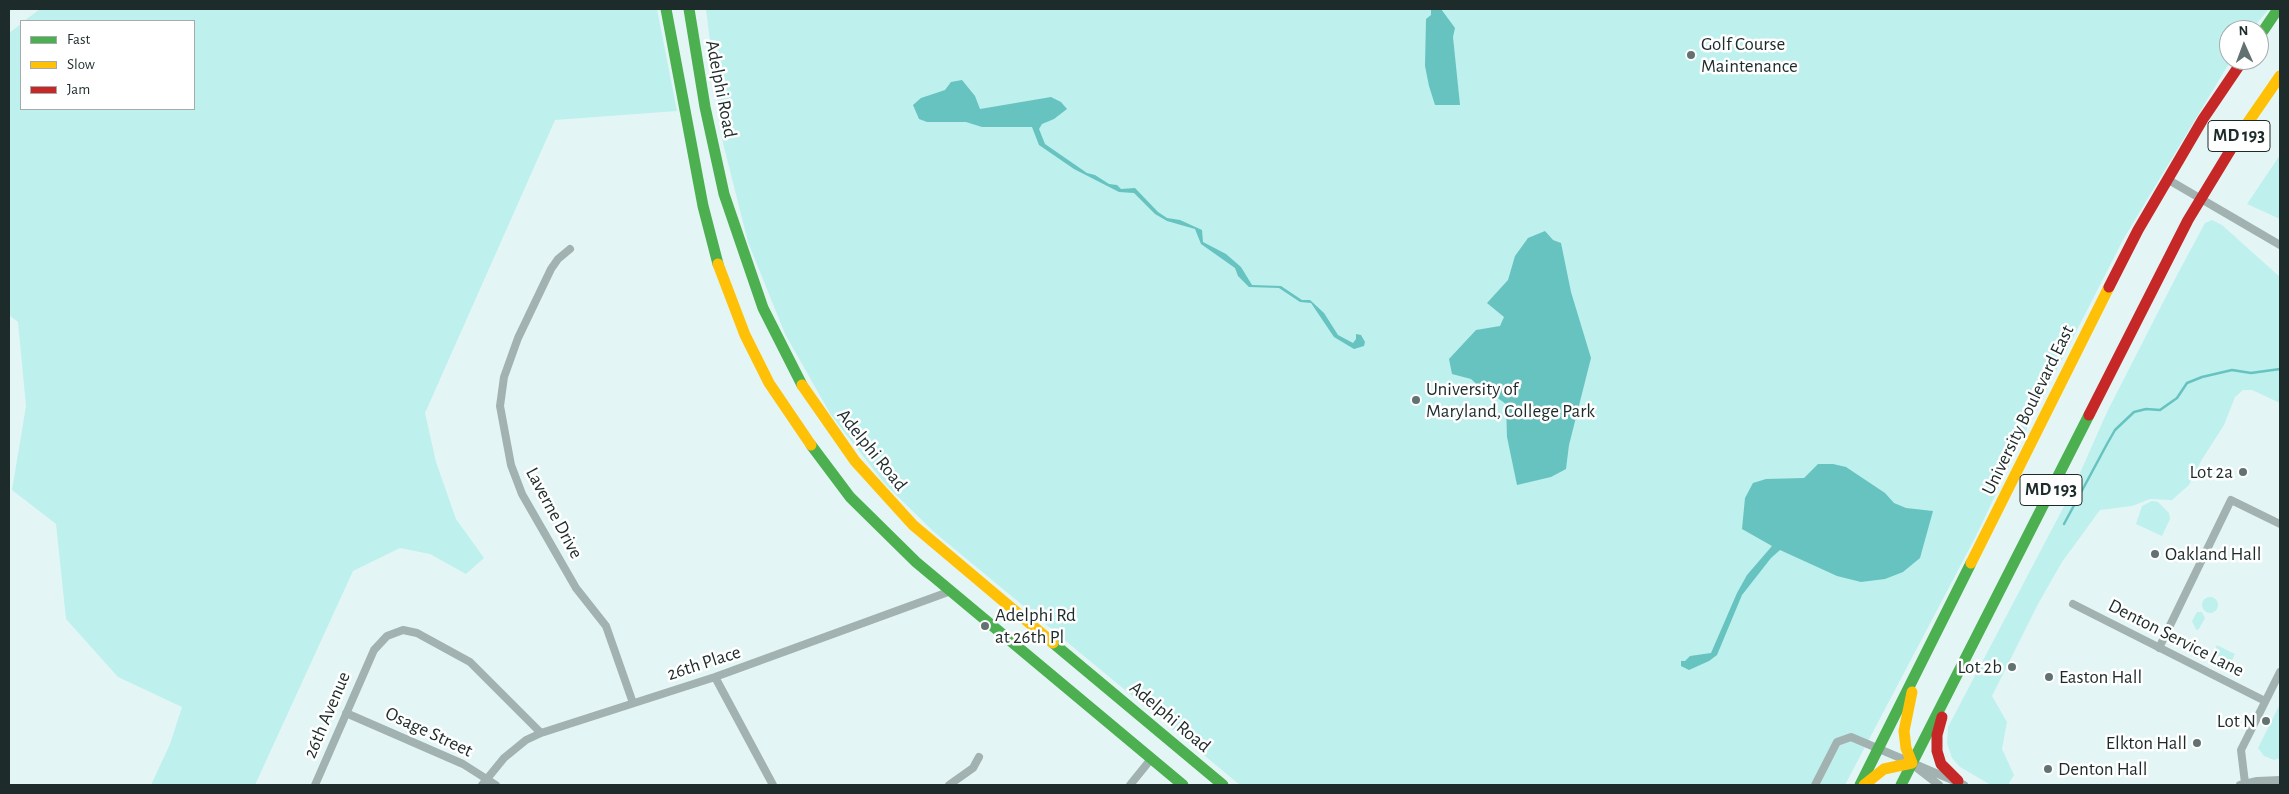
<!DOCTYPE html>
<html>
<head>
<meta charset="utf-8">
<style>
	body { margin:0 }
	#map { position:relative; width:2289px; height:794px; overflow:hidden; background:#e3f6f5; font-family:"Alegreya Sans",sans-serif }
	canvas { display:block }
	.frame { position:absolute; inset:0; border:10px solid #1d2b2a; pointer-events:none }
	.legend { position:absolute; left:20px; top:20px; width:175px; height:90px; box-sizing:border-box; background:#fff; border:1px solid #a5aaaa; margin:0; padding:6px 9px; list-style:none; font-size:15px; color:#1d2b2a }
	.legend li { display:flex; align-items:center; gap:10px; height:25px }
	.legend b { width:25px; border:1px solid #a5aaaa }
	.north { position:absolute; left:2219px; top:20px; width:50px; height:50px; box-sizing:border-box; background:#fff; border:1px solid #a5aaaa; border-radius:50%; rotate:358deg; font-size:14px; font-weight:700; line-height:20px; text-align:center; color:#1d2b2a }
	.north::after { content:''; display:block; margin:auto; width:18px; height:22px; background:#627271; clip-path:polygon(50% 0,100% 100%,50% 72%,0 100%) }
</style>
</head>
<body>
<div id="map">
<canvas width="2289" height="794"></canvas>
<div class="frame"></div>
<ul class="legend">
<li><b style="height:6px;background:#4caf50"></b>Fast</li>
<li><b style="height:6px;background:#ffc107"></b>Slow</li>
<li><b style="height:6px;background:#c62828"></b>Jam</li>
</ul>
<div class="north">N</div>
</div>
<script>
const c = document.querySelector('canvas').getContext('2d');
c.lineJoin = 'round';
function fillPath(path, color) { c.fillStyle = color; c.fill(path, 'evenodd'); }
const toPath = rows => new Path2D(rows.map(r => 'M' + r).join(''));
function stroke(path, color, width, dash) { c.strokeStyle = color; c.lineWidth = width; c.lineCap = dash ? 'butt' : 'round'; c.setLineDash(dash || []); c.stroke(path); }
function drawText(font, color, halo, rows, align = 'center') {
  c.font = font + ' "Alegreya Sans",sans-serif'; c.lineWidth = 5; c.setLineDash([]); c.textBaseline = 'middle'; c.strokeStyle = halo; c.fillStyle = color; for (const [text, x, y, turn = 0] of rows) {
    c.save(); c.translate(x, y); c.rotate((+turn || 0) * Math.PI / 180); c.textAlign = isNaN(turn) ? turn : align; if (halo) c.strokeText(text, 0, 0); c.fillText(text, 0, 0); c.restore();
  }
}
const green = toPath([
	[40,9,657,9,677,111,555,120,425,413,436,462,456,519,484,558,466,574,430,554,400,548,353,571,255,785,151,785,170,744,182,707,118,677,66,619,56,524,12,490,26,406,18,322,9,315,9,33,21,24,21,109,194,109,194,21,24,21],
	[706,9,2269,9,2251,30,2229,30,2231,60,2124,238,2032,418,1975,538,1845,785,1240,785,934,532,885,484,831,415,785,334,748,242,722,139],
	[2280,155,2280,219,2247,204],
	[2212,220,2222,225,2280,277,2280,403,2252,390,2243,390,2235,397,2224,425,2201,461,2189,485,2172,500,2150,499,2132,506,2100,510,2062,562,2038,604,1992,696,2007,722,2002,749,2014,775,2008,785,1991,785,1960,767,1952,758,1947,743,1948,727,2072,491,2107,412,2176,277,2205,223],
	[2152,501,2158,502,2169,513,2170,519,2162,536,2136,524,2142,506],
	'2202 605a8 8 0 1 1 16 0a8 8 0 1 1-16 0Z',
	[2197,612,2202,612,2205,618,2199,629,2196,630,2192,621],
	[2217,645,2235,654,2230,664,2212,654],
	[2280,704,2280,758,2274,760,2264,756,2258,748]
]);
const water = toPath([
	[1431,9,1441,9,1455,28,1453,37,1460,105,1435,105,1429,86,1425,66,1426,19,1431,15],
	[962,80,975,96,980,109,1051,97,1061,102,1067,109,1054,119,1042,124,1039,129,1045,144,1087,173,1095,175,1109,184,1117,185,1121,189,1135,188,1158,212,1167,218,1180,220,1202,230,1203,242,1226,254,1241,267,1252,285,1281,286,1302,300,1310,300,1324,313,1338,335,1353,343,1356,339,1356,334,1361,335,1365,342,1364,346,1354,349,1334,337,1311,303,1300,302,1279,288,1249,287,1238,276,1235,268,1201,244,1195,229,1167,221,1155,214,1134,193,1119,192,1074,169,1039,145,1032,127,982,127,966,122,927,122,919,119,913,105,921,98,945,90,951,82],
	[1545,231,1553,240,1561,243,1571,292,1591,358,1569,445,1566,469,1551,477,1517,485,1507,437,1506,404,1492,394,1485,392,1471,379,1452,374,1449,359,1476,330,1500,326,1504,317,1487,303,1508,280,1515,256,1528,238],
	[1818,464,1833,464,1846,467,1885,493,1894,503,1906,508,1933,511,1920,558,1903,572,1885,579,1861,582,1837,576,1780,550,1771,558,1742,595,1717,655,1709,661,1689,670,1681,666,1681,661,1685,661,1690,656,1711,653,1737,593,1747,575,1772,546,1742,529,1745,498,1753,483,1766,479,1804,478]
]);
const stream = toPath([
	[2064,524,2107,444,2115,430,2134,412,2146,409,2160,410,2177,398,2187,383,2202,377,2232,370,2251,373,2280,369]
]);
const street = toPath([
	[2167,179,2280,245],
	[570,249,558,259,551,269,518,338,504,377,500,406,511,465,522,494,576,588,606,626,633,703],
	[2073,604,2265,701],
	[2159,648,2231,500,2280,524],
	[715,677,773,785],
	[346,713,463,764,496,785],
	[1917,768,1939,785],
	[2245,783,2241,750,2280,672],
	[315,785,374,650,387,636,403,630,417,633,470,662,541,733],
	[482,785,504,758,526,740,541,733,715,677,951,591],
	[949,785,973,768,979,757],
	[1130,785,1151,759],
	[1815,785,1837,742,1851,737,1964,785],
	[2240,785,2257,781,2280,780]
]);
const fast = toPath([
	[666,9,703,206,718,264],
	[689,9,705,107,724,194,763,308,802,385],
	[2259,37,2278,9],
	[811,445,850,497,916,562,1183,785],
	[1053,643,1223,785],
	[1860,785,1971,563],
	[1901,785,2089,415]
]);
const slow = toPath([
	[2242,131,2280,76],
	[718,264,745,335,769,383,811,445],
	[802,385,855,461,913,525,1053,643],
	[1971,563,2109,287],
	[1912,692,1904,731,1906,748,1912,763],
	[1864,785,1884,769,1912,763]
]);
const jam = toPath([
	[2109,287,2138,230,2203,119,2243,60],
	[2089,415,2188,220,2242,131],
	[1942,717,1937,735,1937,751,1941,764,1958,781]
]);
const markers = [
	[1691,55,5,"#627271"],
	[1416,400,5,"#627271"],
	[2243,472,5,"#627271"],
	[2155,554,5,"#627271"],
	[985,626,5,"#627271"],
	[2012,667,5,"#627271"],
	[2049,677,5,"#627271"],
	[2266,721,5,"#627271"],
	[2197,743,5,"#627271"],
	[2048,769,5,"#627271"]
];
const shields = [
	[2239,136,62],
	[2051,490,62]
];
const shieldNames = [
	["MD 193",2239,136],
	["MD 193",2051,490]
];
const poiNames = [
	["Golf Course",1701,44],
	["Maintenance",1701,66],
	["University of",1426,389],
	["Maryland, College Park",1426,411],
	["Lot 2a",2233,472,"right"],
	["Oakland Hall",2165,554],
	["Adelphi Rd",995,615],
	["at 26th Pl",995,637],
	["Lot 2b",2002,667,"right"],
	["Easton Hall",2059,677],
	["Lot N",2256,721,"right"],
	["Elkton Hall",2187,743,"right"],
	["Denton Hall",2058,769]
];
const streetNames = [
	["Adelphi Road",721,89,79],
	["University Boulevard East",2028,410,-64],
	["Adelphi Road",872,450,51],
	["Laverne Drive",554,513,62],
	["Denton Service Lane",2176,638,27],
	["26th Place",704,663,-18],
	["26th Avenue",327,715,-67],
	["Adelphi Road",1170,717,40],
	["Osage Street",429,732,25]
];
fillPath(green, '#bef0ee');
fillPath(water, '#66c3c0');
stroke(stream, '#66c3c0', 2.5);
stroke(street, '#a2b2b1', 8);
stroke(fast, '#4caf50', 11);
stroke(slow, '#ffc107', 11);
stroke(jam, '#c62828', 11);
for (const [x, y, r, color] of markers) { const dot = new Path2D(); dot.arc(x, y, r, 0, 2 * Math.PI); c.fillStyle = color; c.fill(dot); stroke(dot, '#fff', 2); }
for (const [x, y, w] of shields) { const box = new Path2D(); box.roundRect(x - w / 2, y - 15.5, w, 31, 4); c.fillStyle = '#fff'; c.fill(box); stroke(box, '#1d2b2a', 1); }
drawText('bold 18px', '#1d2b2a', null, shieldNames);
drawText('19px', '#1d2b2a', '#fff', poiNames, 'left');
drawText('19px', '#1d2b2a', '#fff', streetNames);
</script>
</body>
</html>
